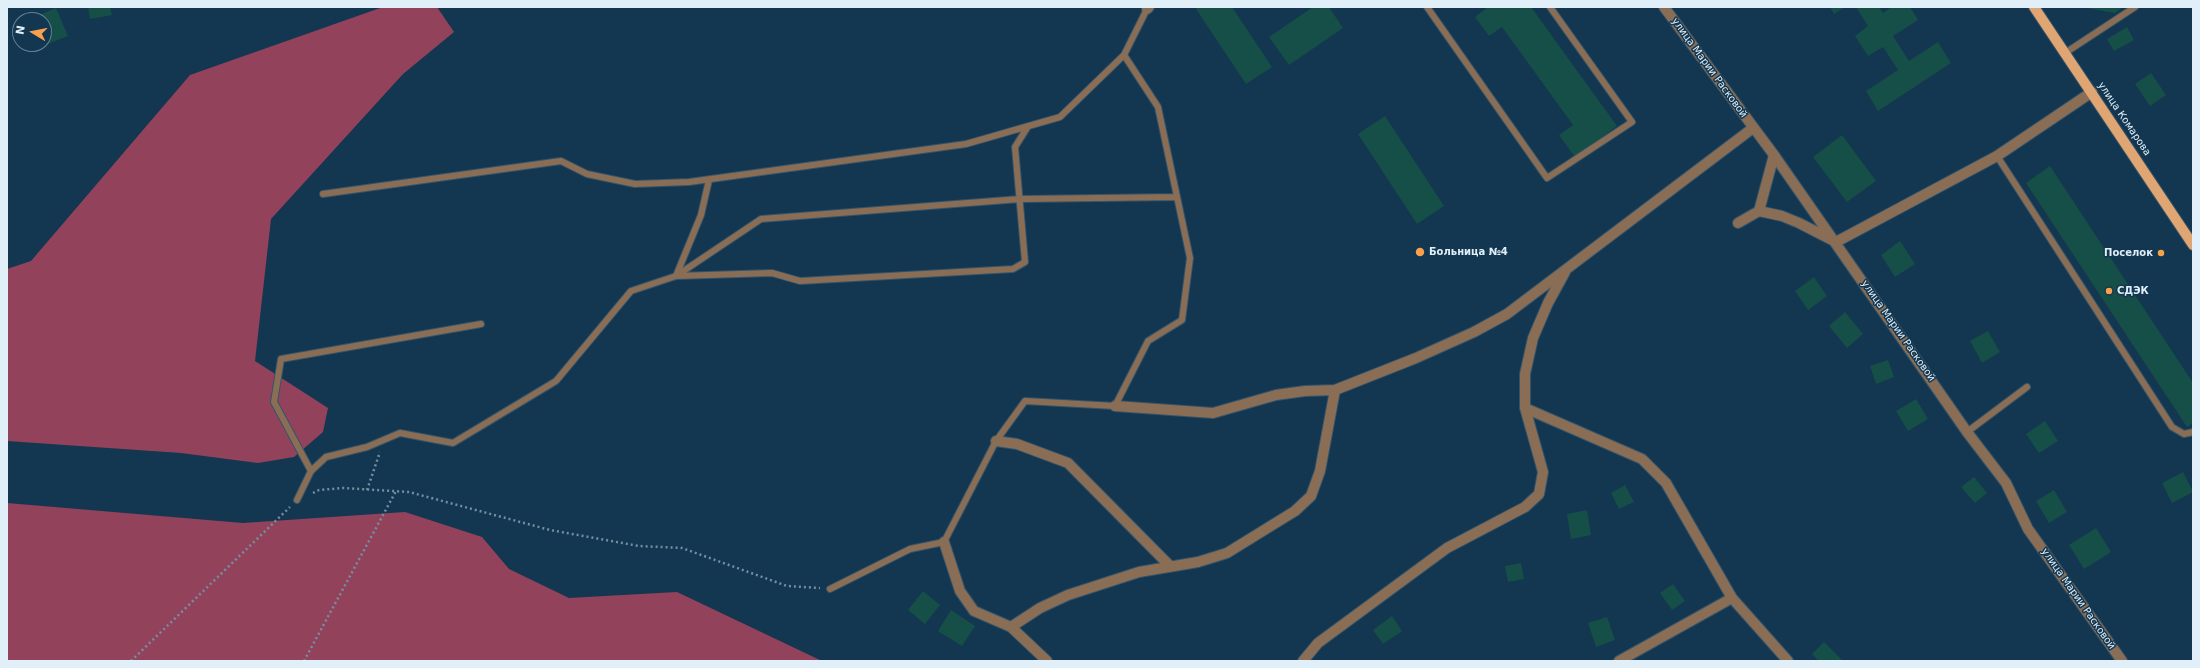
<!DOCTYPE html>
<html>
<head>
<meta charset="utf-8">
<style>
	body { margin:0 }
	#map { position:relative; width:2200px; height:668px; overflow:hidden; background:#133750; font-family:"DejaVu Sans",sans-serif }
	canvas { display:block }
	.frame { position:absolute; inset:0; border:8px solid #e1eff9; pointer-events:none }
	.north { position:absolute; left:12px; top:12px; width:40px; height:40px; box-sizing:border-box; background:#133750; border:1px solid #658194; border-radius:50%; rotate:280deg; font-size:11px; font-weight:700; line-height:16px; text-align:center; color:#e1eff9 }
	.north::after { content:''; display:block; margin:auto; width:14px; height:18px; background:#f8a04b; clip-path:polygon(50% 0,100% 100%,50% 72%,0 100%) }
</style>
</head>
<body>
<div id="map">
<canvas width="2200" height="668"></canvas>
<div class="frame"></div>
<div class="north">N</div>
</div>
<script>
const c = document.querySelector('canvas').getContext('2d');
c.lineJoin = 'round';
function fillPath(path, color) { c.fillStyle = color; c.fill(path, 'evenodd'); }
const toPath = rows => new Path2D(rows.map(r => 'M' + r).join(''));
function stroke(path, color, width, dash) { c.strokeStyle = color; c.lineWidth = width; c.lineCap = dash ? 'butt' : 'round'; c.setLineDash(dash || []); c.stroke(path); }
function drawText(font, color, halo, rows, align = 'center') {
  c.font = font + ' "DejaVu Sans",sans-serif'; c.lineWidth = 3; c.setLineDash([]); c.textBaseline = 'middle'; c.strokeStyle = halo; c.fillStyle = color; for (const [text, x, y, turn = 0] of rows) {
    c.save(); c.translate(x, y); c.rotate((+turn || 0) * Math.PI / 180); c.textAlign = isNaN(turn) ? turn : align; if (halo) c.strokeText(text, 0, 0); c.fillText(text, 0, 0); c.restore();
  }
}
const forest = toPath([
	[383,7,437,7,454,32,403,74,271,219,255,361,328,408,323,432,294,457,258,463,181,453,7,441,7,269,31,261,190,75],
	[7,503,243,523,405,512,482,537,509,569,569,598,677,592,822,661,7,661]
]);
const building = toPath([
	[88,7,110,7,112,15,90,19],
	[1199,7,1232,7,1272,67,1246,84,1196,9],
	[1313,7,1329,7,1343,28,1289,65,1269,37],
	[1488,7,1531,7,1617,126,1575,157,1559,135,1573,125,1502,27,1489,36,1475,17],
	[1830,7,1845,7,1834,14],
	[1856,7,1879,7,1883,13,1892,7,1910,7,1918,20,1893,36,1909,61,1938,42,1951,63,1878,111,1866,91,1898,70,1883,47,1868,56,1855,36,1868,26],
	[2081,7,2123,7,2115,13],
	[56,8,68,36,45,45,44,20,35,20,34,17],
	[2127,27,2134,40,2114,51,2107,39],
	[2151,73,2166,95,2150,106,2135,84],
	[1385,116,1444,206,1417,224,1358,134],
	[1842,135,1876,181,1847,202,1813,157],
	[2050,166,2193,383,2193,423,2187,427,2026,183],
	[1900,241,1915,264,1895,277,1881,255],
	[1814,277,1827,296,1808,310,1795,291],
	[1845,312,1863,334,1847,348,1829,326],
	[1988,331,2000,352,1982,363,1970,341],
	[1888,360,1894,377,1876,384,1870,366],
	[1916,399,1928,419,1908,431,1896,411],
	[2045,421,2058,441,2039,453,2026,434],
	[2183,472,2193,492,2172,503,2162,483],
	[1974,477,1987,493,1975,503,1961,487],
	[1625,485,1634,502,1619,509,1611,493],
	[2054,490,2067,512,2049,523,2036,501],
	[1587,510,1591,535,1571,539,1567,514],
	[2096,528,2111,552,2084,569,2069,545],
	[1521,563,1524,579,1508,582,1505,566],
	[1673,584,1685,601,1672,610,1660,593],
	[923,591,940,605,925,624,908,610],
	[951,610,975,626,962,646,938,631],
	[1392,616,1402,631,1383,644,1373,630],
	[1607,617,1615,640,1596,647,1588,623],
	[1824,642,1843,661,1819,661,1812,654]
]);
const path = toPath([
	[367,490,380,452],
	[313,493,319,490,343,488,409,492,550,530,639,546,682,548,787,586,820,588],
	[131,661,290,507],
	[304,661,396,491]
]);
const service = toPath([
	[1427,7,1547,178,1632,122,1550,7],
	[2065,53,2135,7],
	[1997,156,2172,427,2184,434,2193,432],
	[323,194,561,161,587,174,635,184,689,182,966,144,1060,117,1124,55],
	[676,276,761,219,1020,199,1177,197],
	[676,276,701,215,709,180],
	[1967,432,2027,387],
	[311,471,274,402,281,359,481,324],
	[297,500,311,471,326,457,367,447,400,433,453,443,556,381,631,291,676,276,772,273,800,281,1013,269,1025,262,1015,147,1027,128],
	[830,589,910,549,944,542,996,441,1025,401,1115,406,1148,341,1182,320,1190,258,1158,107,1124,55,1147,9]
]);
const minor = toPath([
	[1664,7,1774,155,1967,432,2006,483,2028,529,2122,661],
	[1147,9,1149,7],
	[1759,211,1774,155],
	[1738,223,1759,211,1782,216,1799,223,1836,242,1997,156,2092,92],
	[1115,406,1213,413,1276,395,1305,391,1335,390],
	[1525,408,1525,374,1533,338,1548,303,1565,272],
	[996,441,1017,444,1068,463,1170,566],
	[944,542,960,591,974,611,1011,627,1047,661],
	[1011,627,1040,608,1068,595,1139,572,1198,562,1227,553,1295,511,1311,496,1320,471,1335,390,1416,358,1474,332,1507,314,1753,128],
	[1303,661,1318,643,1447,548,1525,507,1539,494,1543,472,1525,408,1642,459,1666,483,1732,598,1788,661],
	[1619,661,1732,598]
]);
const primary = toPath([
	[2034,7,2193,245]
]);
const markers = [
	[1420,252,5,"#f8a04b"],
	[2161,253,4,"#f8a04b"],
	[2109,291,4,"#f8a04b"]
];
const streetNames = [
	["улица Марии Расковой",1709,68,54],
	["улица Комарова",2124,119,56],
	["улица Марии Расковой",1898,331,55],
	["улица Марии Расковой",2078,599,55]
];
const poiNames = [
	["Больница №4",1429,252],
	["Поселок",2153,253,"right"],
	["СДЭК",2117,291]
];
fillPath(forest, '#93425c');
fillPath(building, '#154f47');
stroke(service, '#34546b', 8);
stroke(minor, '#34546b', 12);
stroke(primary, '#34546b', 12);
stroke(path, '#758fa0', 2.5, [2, 3]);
stroke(service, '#8a6d55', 6);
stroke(minor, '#8a6d55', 10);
stroke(primary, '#dfa572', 10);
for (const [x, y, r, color] of markers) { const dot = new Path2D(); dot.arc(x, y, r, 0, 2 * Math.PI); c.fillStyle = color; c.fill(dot); stroke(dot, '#133750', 1.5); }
drawText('10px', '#e1eff9', '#133750', streetNames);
drawText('bold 10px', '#e1eff9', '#133750', poiNames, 'left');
</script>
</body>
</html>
